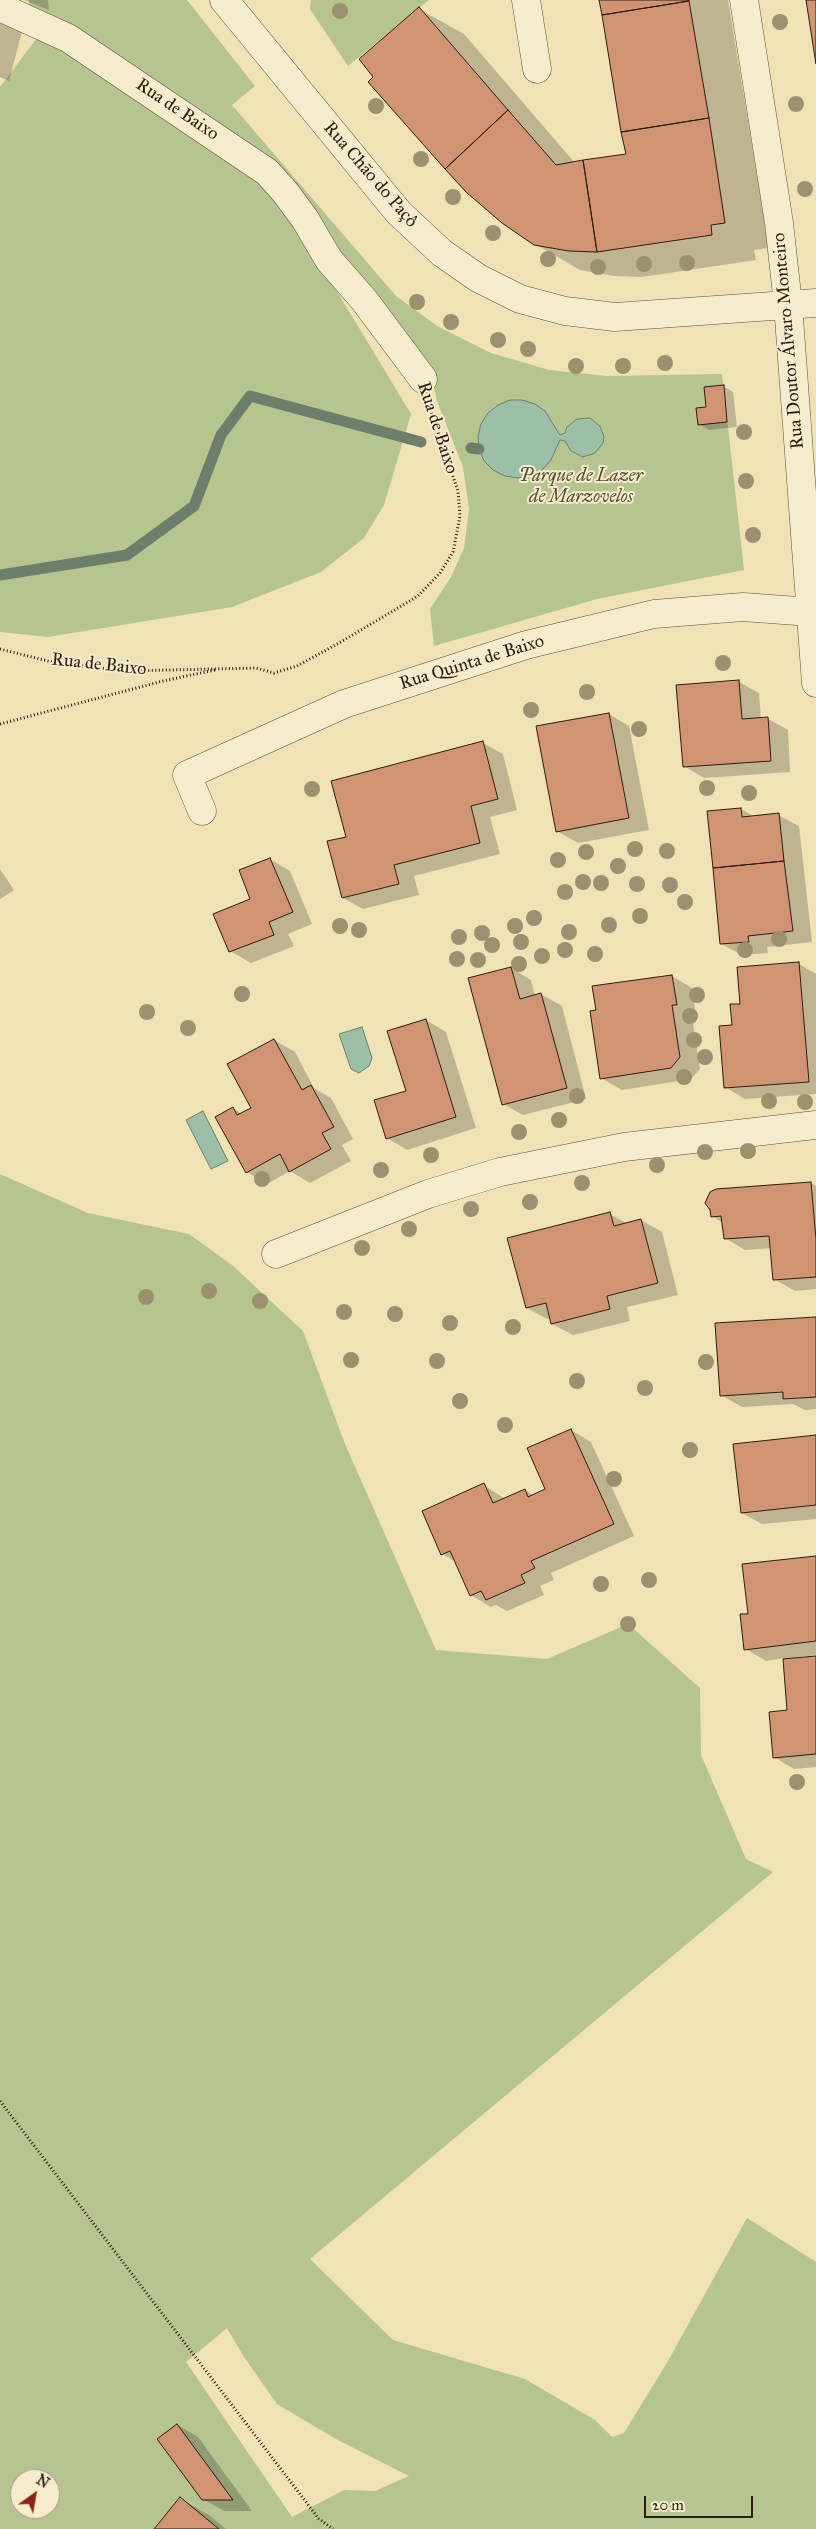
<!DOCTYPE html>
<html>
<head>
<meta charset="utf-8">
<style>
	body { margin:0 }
	#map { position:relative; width:816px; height:2529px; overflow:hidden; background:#efe2b4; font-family:"IM FELL Great Primer",serif }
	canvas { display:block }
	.north { position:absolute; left:10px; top:2469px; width:50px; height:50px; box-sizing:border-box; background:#f5ecce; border:1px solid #a59982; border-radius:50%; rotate:32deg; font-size:14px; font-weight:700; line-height:20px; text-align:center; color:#2d1c10 }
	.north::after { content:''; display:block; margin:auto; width:18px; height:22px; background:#8f2418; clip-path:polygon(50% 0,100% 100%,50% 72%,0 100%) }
	.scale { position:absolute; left:644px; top:2496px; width:109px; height:22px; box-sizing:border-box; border:2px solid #2d1c10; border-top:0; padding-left:6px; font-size:15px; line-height:18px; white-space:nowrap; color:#2d1c10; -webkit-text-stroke:4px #f5ecce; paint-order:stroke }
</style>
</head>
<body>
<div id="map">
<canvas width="816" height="2529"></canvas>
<div class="north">N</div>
<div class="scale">20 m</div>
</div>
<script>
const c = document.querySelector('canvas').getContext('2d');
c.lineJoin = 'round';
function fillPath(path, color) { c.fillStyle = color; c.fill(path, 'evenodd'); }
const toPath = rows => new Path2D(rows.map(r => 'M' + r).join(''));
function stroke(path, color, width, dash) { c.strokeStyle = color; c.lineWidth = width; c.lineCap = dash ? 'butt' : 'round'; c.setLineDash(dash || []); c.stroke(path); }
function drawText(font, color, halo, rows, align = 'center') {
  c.font = font + ' "IM FELL Great Primer",serif'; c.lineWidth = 4; c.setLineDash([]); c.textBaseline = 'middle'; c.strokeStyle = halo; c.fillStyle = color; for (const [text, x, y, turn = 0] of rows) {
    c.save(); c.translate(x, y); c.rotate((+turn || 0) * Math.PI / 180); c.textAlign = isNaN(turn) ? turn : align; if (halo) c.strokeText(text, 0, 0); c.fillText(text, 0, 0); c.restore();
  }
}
const green = toPath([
	[29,0,187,0,255,86,232,105,396,296,437,326,491,353,549,370,606,376,722,374,744,570,597,599,434,646,430,609,451,577,464,548,469,509,463,467,437,401,431,373,349,267,318,215,29,9],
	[311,0,429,0,348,66,310,9],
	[40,34,277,192,411,414,384,505,364,538,321,572,232,607,48,637,0,632,0,87],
	[0,1174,88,1213,189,1234,232,1265,303,1331,345,1444,436,1650,547,1659,628,1624,700,1688,701,1755,746,1859,773,1872,310,2259,393,2340,525,2379,595,2420,612,2437,624,2433,668,2361,747,2218,816,2262,816,2529,0,2529],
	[227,2328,244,2357,277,2404,336,2439,409,2476,375,2491,344,2490,292,2517,186,2362],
	[20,2479,50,2479,50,2509,20,2509]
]);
const water = toPath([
	[510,400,522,400,535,404,545,411,560,435,565,433,567,427,577,419,590,418,600,426,604,437,603,443,595,453,583,457,571,451,565,441,560,440,551,460,542,470,531,476,518,478,505,476,493,470,484,461,479,449,478,436,481,424,488,413,498,405,510,400],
	[362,1027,372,1058,369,1066,359,1073,351,1069,339,1034,362,1027],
	[203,1111,228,1161,211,1169,186,1120,203,1111]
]);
const shadow = toPath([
	[24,0,48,0,49,10],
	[601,0,728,0,769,248,754,250,756,260,642,277,615,276,580,270,535,244,419,9,464,34,575,163,627,155],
	[0,15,23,28,9,81,0,77],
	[723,386,733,392,737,427,709,430,699,424],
	[739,682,759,693,761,719,767,718,788,730,790,772,704,778,684,766],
	[609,714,629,726,649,830,578,843,557,831],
	[483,743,503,754,517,810,490,817,500,854,414,876,419,895,363,909,343,898,347,838],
	[741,809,755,817,778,815,799,826,812,942,767,947,768,953,742,955,721,944],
	[270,859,290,871,312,924,288,934,294,946,251,963,230,951],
	[0,869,14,890,0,899],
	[799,964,816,974,816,1094,745,1099,725,1087,733,1026,742,1005],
	[511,968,531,980,535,996,541,994,562,1006,586,1099,523,1115,503,1104],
	[672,976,692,988,696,1016,692,1016,700,1069,691,1079,622,1090,601,1078,597,1011],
	[426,1020,446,1032,476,1128,407,1150,387,1138,408,1091],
	[274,1040,295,1052,314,1088,331,1098,353,1139,342,1145,351,1161,310,1183,290,1171,267,1184,247,1172,233,1108,242,1114,252,1108],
	[811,1183,816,1186,816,1289,795,1291,774,1279,772,1248,745,1250,725,1238,723,1223,712,1216],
	[610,1214,628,1224,641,1220,662,1232,678,1295,627,1307,630,1321,573,1335,552,1324,551,1318,547,1319,527,1308],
	[816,1318,816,1409,805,1410,793,1404,742,1407,721,1395],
	[571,1430,591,1442,634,1536,551,1573,554,1580,540,1586,544,1595,507,1611,496,1605,491,1607,471,1595,456,1562,442,1554,484,1485,505,1499,525,1490,534,1496,547,1490],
	[816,1437,816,1519,762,1524,742,1513],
	[816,1557,816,1655,799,1657,799,1659,816,1658,816,1767,794,1769,774,1757,788,1712,784,1658,766,1661,746,1649,749,1615],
	[178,2425,198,2437,252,2511,224,2511,203,2499],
	[180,2499,209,2515,226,2529,155,2529]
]);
const stream = toPath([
	[471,448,479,449],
	[0,575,127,555,194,506,221,435,250,396,421,442]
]);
const building = toPath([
	[599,0,689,0,689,1,602,15,599,0],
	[806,0,816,0,816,64,806,0],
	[689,1,709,118,621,132,602,15,689,1],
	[419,7,508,110,445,169,368,82,373,77,359,59,419,7],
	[508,110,556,165,583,160,597,252,569,251,534,245,502,223,466,192,445,169,508,110],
	[709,118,725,223,711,225,712,235,597,252,583,160,626,154,621,132,709,118],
	[724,385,727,422,698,425,696,408,706,407,704,387,724,385],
	[739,680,742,719,768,717,771,761,683,767,676,685,739,680],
	[609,713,629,818,556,832,536,726,609,713],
	[483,741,498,799,471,806,480,843,394,865,399,884,342,898,327,841,346,837,331,781,483,741],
	[741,808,742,817,779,813,784,861,713,868,707,811,741,808],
	[270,858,293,912,269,922,274,935,229,952,213,914,250,899,239,870,270,858],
	[784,861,793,931,748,936,749,942,720,944,713,868,784,861],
	[799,962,809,1082,724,1088,719,1026,732,1025,730,1004,740,1004,737,967,799,962],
	[511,967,520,999,541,993,567,1088,502,1105,468,978,511,967],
	[672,975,677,1005,672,1005,680,1057,671,1068,600,1079,590,1011,596,1010,592,986,672,975],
	[426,1019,456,1117,386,1139,374,1100,406,1091,387,1031,426,1019],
	[274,1039,302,1090,311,1085,334,1127,322,1133,331,1149,289,1172,280,1154,246,1173,215,1117,233,1107,237,1115,251,1108,227,1064,274,1039],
	[811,1182,816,1239,816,1277,773,1280,769,1236,724,1239,721,1216,711,1217,710,1210,705,1203,710,1192,716,1189,811,1182],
	[610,1212,614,1226,641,1219,658,1283,607,1296,610,1309,551,1324,546,1303,526,1308,507,1238,610,1212],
	[816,1317,816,1397,783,1399,783,1392,720,1396,715,1323,816,1317],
	[571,1429,614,1524,531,1561,535,1568,521,1575,525,1583,486,1600,481,1591,470,1596,450,1551,441,1555,422,1511,484,1483,493,1503,525,1489,528,1497,545,1489,527,1448,571,1429],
	[816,1435,816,1505,741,1513,733,1444,816,1435],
	[816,1556,816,1641,744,1650,740,1614,748,1614,742,1564,816,1556],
	[816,1656,816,1754,773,1758,769,1712,787,1710,783,1659,816,1656],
	[177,2424,233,2500,202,2500,157,2439,177,2424],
	[180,2497,219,2529,154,2529,180,2497]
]);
const path = toPath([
	[0,649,56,663,125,671,256,668,274,673,297,666,339,643,418,596,440,573,453,552,460,516,458,491,430,409],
	[0,724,163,681,215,670],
	[0,2101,319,2519,333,2529]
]);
const minor = toPath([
	[224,0,399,213,442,253,478,278,520,299,565,311,615,317,816,303],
	[526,0,537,69],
	[744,0,779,223,788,304,816,683],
	[0,7,68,38,267,172,285,192,305,219,329,260,364,300,423,379],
	[202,811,187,775,344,704,526,645,654,614,743,607,811,612],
	[276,1254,428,1194,500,1172,624,1147,816,1125]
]);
const trees = [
	[340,11],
	[780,22],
	[796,104],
	[376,106],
	[421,159],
	[805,189],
	[453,197],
	[493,233],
	[548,259],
	[687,263],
	[644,264],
	[598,267],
	[417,302],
	[451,322],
	[498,340],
	[528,349],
	[665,363],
	[576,366],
	[623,366],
	[744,432],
	[746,481],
	[753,535],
	[723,663],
	[587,692],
	[531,710],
	[639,729],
	[707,788],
	[312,789],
	[749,793],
	[635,849],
	[667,851],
	[586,852],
	[558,860],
	[618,866],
	[583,882],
	[601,883],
	[637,884],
	[670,885],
	[565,892],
	[685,902],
	[640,916],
	[534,918],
	[609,925],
	[340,926],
	[515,926],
	[359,930],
	[569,932],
	[482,933],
	[459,937],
	[779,939],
	[521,942],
	[492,945],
	[565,950],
	[745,950],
	[595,954],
	[542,956],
	[457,959],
	[478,960],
	[519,964],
	[242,994],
	[697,995],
	[147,1012],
	[690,1016],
	[188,1028],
	[694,1040],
	[705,1057],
	[684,1077],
	[577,1096],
	[769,1101],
	[805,1102],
	[559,1120],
	[519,1132],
	[748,1151],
	[705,1152],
	[431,1155],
	[657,1165],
	[381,1170],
	[262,1179],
	[582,1183],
	[530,1202],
	[471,1209],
	[409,1229],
	[362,1248],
	[209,1291],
	[146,1297],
	[260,1301],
	[344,1312],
	[395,1314],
	[450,1323],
	[513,1327],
	[351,1360],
	[437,1361],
	[706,1362],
	[577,1381],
	[645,1388],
	[460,1401],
	[505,1425],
	[690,1450],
	[614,1479],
	[649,1580],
	[601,1584],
	[628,1624],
	[797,1782]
];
const streetNames = [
	["Rua de Baixo",177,110,34],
	["Rua Chão do Paçô",370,175,49],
	["Rua Doutor Álvaro Monteiro",789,341,-95],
	["Rua de Baixo",437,428,72],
	["Rua Quinta de Baixo",472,663,-17],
	["Rua de Baixo",99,665,6]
];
const parkNames = [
	["Parque de Lazer",581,477],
	["de Marzovelos",581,498]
];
fillPath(green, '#b6c48f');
fillPath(water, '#9bbfa7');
stroke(water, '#6f7e6b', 1);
fillPath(shadow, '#0003');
stroke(stream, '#6f7e6b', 11);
fillPath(building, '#d09473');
stroke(building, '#2d1c10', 1);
stroke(minor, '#5e4e39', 29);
stroke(path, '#2d1c10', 3, [1, 2.5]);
stroke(minor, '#f5ecce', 28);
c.fillStyle = '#9b916f';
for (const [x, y] of trees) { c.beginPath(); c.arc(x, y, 8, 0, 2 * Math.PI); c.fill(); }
drawText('18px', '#2d1c10', '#f5ecce', streetNames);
drawText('italic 18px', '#564e36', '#f5ecce', parkNames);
</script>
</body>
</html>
